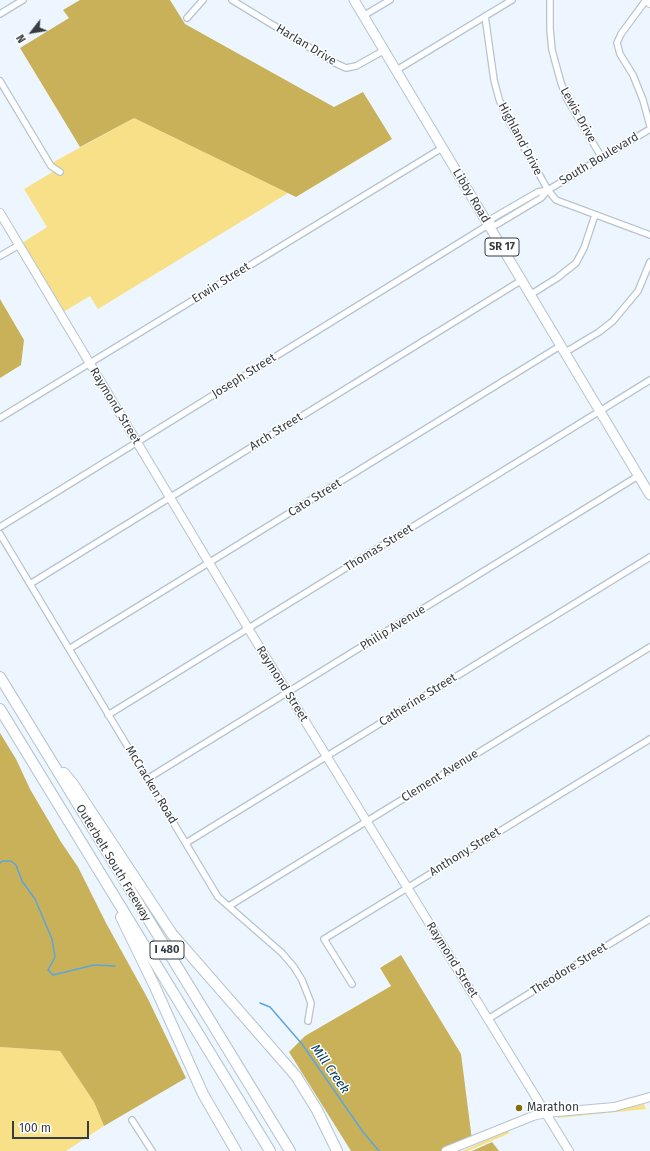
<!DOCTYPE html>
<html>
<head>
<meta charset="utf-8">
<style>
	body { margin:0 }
	#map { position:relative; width:650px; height:1151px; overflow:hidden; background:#edf6fe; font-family:"Fira Sans",sans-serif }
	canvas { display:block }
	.north { position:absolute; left:12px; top:12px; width:40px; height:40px; -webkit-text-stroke:3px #fff; paint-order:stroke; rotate:239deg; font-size:11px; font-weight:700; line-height:16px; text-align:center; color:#363d42 }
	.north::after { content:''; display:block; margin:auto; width:14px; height:18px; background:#363d42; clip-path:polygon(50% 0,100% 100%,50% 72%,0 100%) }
	.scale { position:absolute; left:12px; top:1121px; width:77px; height:18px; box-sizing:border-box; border:2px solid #363d42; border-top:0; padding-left:5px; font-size:12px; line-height:14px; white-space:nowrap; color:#363d42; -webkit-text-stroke:3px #fff; paint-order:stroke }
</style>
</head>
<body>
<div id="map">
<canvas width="650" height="1151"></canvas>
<div class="north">N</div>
<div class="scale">100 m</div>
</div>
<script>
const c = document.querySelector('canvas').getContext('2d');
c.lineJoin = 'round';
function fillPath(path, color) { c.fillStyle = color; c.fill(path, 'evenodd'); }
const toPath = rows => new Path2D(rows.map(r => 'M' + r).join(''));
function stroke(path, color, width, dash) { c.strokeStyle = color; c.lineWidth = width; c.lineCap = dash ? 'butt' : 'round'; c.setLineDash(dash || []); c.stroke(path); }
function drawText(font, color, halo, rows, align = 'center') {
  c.font = font + ' "Fira Sans",sans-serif'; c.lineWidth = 3; c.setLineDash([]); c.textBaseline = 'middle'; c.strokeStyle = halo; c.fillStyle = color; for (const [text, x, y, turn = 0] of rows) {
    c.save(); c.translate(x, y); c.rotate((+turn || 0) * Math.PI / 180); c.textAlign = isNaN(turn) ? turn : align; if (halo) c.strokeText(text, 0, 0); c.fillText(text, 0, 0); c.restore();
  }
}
const green = toPath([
	[134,118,288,193,98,309,90,296,60,314,19,245,47,227,24,189,56,170,50,164],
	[0,1047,60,1051,94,1102,104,1126,66,1151,0,1151],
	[644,1104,646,1109,558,1118,558,1117,611,1112],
	[507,1131,510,1133,468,1151,462,1151]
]);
const forest = toPath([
	[80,0,170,0,185,24,334,107,363,92,392,139,296,197,134,118,80,147,20,48,69,18,63,10],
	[0,299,24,340,21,365,0,378],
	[0,733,16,759,30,789,61,842,78,867,106,923,148,999,186,1078,104,1126,94,1102,60,1051,0,1047],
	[401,955,461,1054,472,1140,446,1151,351,1151,289,1052,305,1036,391,986,380,968],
	[492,1142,499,1151,472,1151]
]);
const stream = toPath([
	[0,863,2,861,11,861,16,865,22,881,35,899,52,939,55,957,48,970,53,975,94,965,115,966],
	[260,1003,270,1007,302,1044,363,1132,379,1151]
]);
const street = toPath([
	[232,0,335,63,346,68,356,66,383,51],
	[550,0,550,29,552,50,561,83,567,99,602,158],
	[646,0,621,34,617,43,620,54,633,75,643,100,650,126],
	[0,14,23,0],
	[363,16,390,0],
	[485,16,494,80,499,99,506,116,548,190,556,200,650,235],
	[187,18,203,0],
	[395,71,512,0],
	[0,81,51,166,60,172],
	[488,225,496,225,541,198,548,190,650,129],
	[0,256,19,245],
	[530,295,557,278,576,263,584,248,595,215],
	[564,353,599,332,613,321,638,291,650,262],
	[0,418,442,148],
	[0,527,488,225,493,218,538,192,548,190],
	[0,534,218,897,282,953,294,967,302,980,311,1003,308,1021],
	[30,584,522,280],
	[69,649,560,346],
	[108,715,650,380],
	[147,779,638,476],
	[186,843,650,557],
	[229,906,650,647],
	[352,984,324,939,650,739],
	[488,1019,650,919],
	[132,1120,152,1151]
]);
const secondary = toPath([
	[646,0,650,3],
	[0,213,251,633,569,1151],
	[446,1151,533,1116,546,1113,614,1107,650,1097]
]);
const primary = toPath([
	[354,0,650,495]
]);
const highway = toPath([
	[0,677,290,1151],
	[0,709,270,1151],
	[64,773,73,784,172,934,296,1076,317,1110,337,1151],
	[121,917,155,987,203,1094,236,1151]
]);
const markers = [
	[519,1108,4,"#846f0d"]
];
const shields = [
	[502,247,34],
	[167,950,34]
];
const shieldNames = [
	["SR 17",502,247],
	["I 480",167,950]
];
const streetNames = [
	["Harlan Drive",306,45,31],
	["Lewis Drive",578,115,61],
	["Highland Drive",520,139,62],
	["South Boulevard",599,159,-31],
	["Libby Road",471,196,59],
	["Erwin Street",221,283,-32],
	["Joseph Street",244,376,-32],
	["Raymond Street",115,406,59],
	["Arch Street",276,432,-32],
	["Cato Street",315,498,-32],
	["Thomas Street",379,548,-32],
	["Philip Avenue",393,628,-32],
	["Raymond Street",282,684,58],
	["Catherine Street",418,700,-32],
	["Clement Avenue",440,776,-32],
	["McCracken Road",151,785,59],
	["Anthony Street",465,852,-32],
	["Outerbelt South Freeway",113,863,59],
	["Raymond Street",452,960,58],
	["Theodore Street",569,969,-32]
];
const poiNames = [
	["Marathon",527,1108]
];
const waterNames = [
	["Mill Creek",330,1069,55]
];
fillPath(green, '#f8e088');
fillPath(forest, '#c8b159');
stroke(stream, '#5aa6dd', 1.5);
stroke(street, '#b5c4d1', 8);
stroke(secondary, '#b5c4d1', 10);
stroke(primary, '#b5c4d1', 11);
stroke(highway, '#b5c4d1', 12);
stroke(street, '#fff', 5.5);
stroke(secondary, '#fff', 8);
stroke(primary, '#fff', 9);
stroke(highway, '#fff', 10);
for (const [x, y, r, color] of markers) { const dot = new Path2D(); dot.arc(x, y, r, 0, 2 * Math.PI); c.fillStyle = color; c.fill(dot); stroke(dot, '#fff', 1.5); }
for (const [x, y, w] of shields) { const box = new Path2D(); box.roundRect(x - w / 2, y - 9, w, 18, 3); c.fillStyle = '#fff'; c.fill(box); stroke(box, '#363d42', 1); }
drawText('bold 11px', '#363d42', null, shieldNames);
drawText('12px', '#363d42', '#fff', streetNames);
drawText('12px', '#363d42', '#fff', poiNames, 'left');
drawText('italic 13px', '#003f63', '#fff', waterNames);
</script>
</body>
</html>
